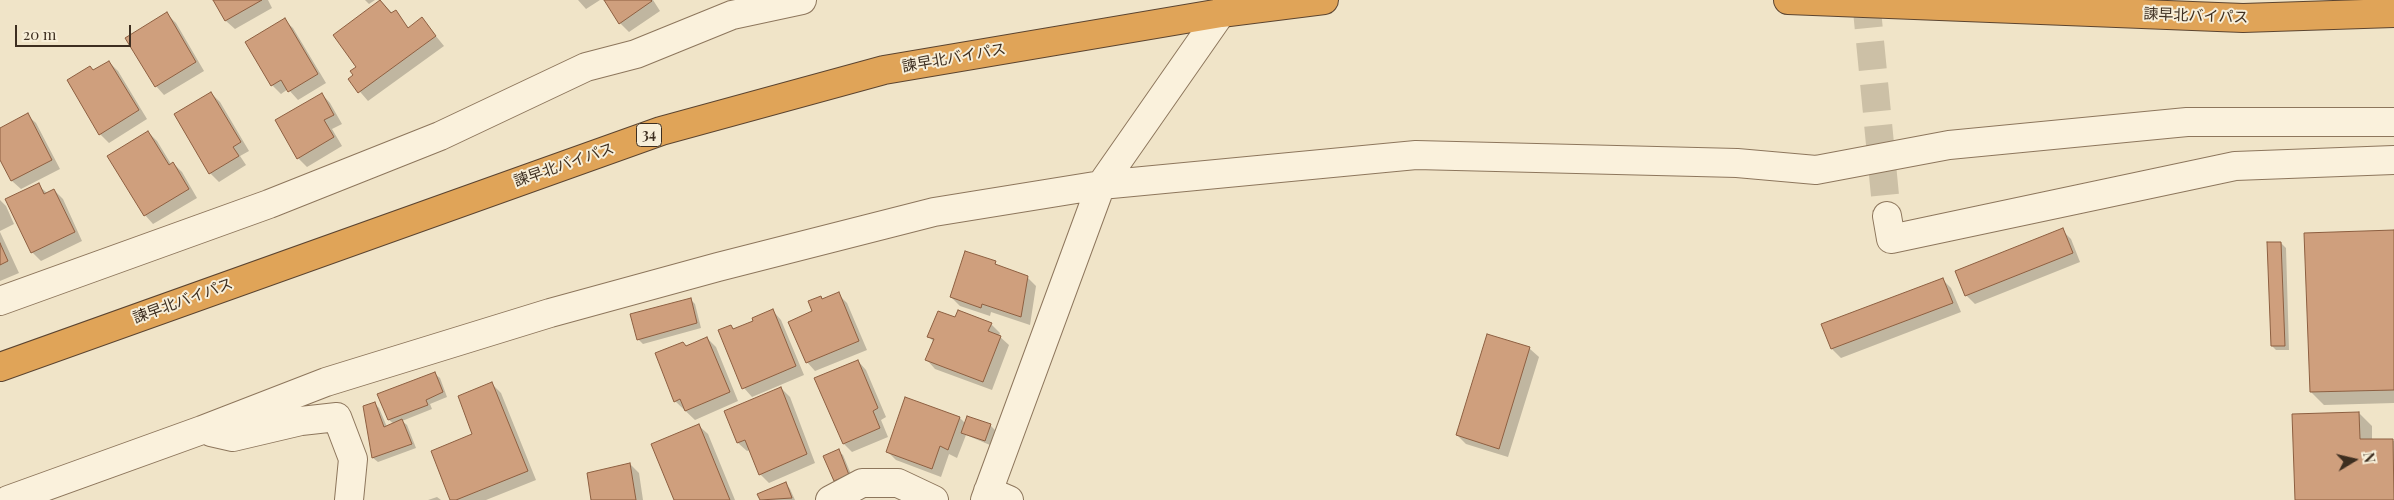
<!DOCTYPE html>
<html>
<head>
<meta charset="utf-8">
<style>
	body { margin:0 }
	#map { position:relative; width:2394px; height:500px; overflow:hidden; background:#f0e4c8; font-family:"Playfair Display",serif }
	canvas { display:block }
	.north { position:absolute; left:2329px; top:435px; width:50px; height:50px; -webkit-text-stroke:4px #f7eed8; paint-order:stroke; rotate:81deg; font-size:14px; font-weight:700; line-height:20px; text-align:center; color:#3d2e20 }
	.north::after { content:''; display:block; margin:auto; width:18px; height:22px; background:#3d2e20; clip-path:polygon(50% 0,100% 100%,50% 72%,0 100%) }
	.scale { position:absolute; left:15px; top:25px; width:116px; height:22px; box-sizing:border-box; border:2px solid #3d2e20; border-top:0; padding-left:6px; font-size:15px; line-height:18px; white-space:nowrap; color:#3d2e20; -webkit-text-stroke:4px #f7eed8; paint-order:stroke }
</style>
</head>
<body>
<div id="map">
<canvas width="2394" height="500"></canvas>
<div class="north">N</div>
<div class="scale">20 m</div>
</div>
<script>
const c = document.querySelector('canvas').getContext('2d');
c.lineJoin = 'round';
function fillPath(path, color) { c.fillStyle = color; c.fill(path, 'evenodd'); }
const toPath = rows => new Path2D(rows.map(r => 'M' + r).join(''));
function stroke(path, color, width, dash) { c.strokeStyle = color; c.lineWidth = width; c.lineCap = dash ? 'butt' : 'round'; c.setLineDash(dash || []); c.stroke(path); }
function drawText(font, color, halo, rows, align = 'center') {
  c.font = font + ' "Playfair Display","Noto Sans JP",serif'; c.lineWidth = 4; c.setLineDash([]); c.textBaseline = 'middle'; c.strokeStyle = halo; c.fillStyle = color; for (const [text, x, y, turn = 0] of rows) {
    c.save(); c.translate(x, y); c.rotate((+turn || 0) * Math.PI / 180); c.textAlign = isNaN(turn) ? turn : align; if (halo) c.strokeText(text, 0, 0); c.fillText(text, 0, 0); c.restore();
  }
}
const shadow = toPath([
	[214,0,268,0,272,8,235,29,226,21],
	[365,0,375,0,369,4],
	[578,0,600,0,586,9],
	[605,0,653,0,660,11,629,32,620,23],
	[381,1,393,14,395,12,409,28,422,19,444,46,368,101,349,79,355,76,357,67,335,35],
	[167,14,176,23,204,71,164,95,156,86],
	[284,20,293,28,326,83,298,100,288,89,281,94,272,85],
	[109,62,118,71,147,119,109,143,100,134,93,71],
	[211,93,220,102,249,151,240,156,246,165,219,182,210,173],
	[322,94,330,103,342,124,332,129,342,146,307,167,298,158],
	[27,115,36,123,60,169,21,189,12,181,0,158,0,129],
	[148,132,157,141,171,164,173,163,182,172,197,198,153,224,145,215],
	[38,185,47,193,54,190,63,199,82,241,41,261,32,252],
	[0,200,6,206,14,224,0,231],
	[2062,230,2071,239,2080,262,1975,304,1966,295],
	[0,232,19,273,0,281],
	[2394,232,2394,403,2324,405,2311,392],
	[2281,243,2286,248,2289,350,2276,350,2272,346],
	[995,263,1000,268,1027,277,1036,286,1030,325,991,312,990,316,960,306,951,297],
	[1942,279,1951,288,1961,312,1841,358,1832,349,1823,325],
	[838,294,847,303,867,350,815,371,807,362,814,312,821,297,824,300],
	[691,300,695,304,701,328,643,344,638,339],
	[773,311,781,320,804,375,752,397,744,388,731,326,735,330],
	[956,319,991,324,1000,333,999,336,1009,345,992,390,935,369,927,360,934,342,929,337],
	[1487,336,1530,349,1539,357,1508,457,1466,444,1457,435],
	[707,338,716,347,738,401,695,420,675,401,687,347],
	[858,361,866,370,886,417,881,420,888,437,852,452,844,444],
	[435,374,440,378,447,397,430,404,432,409,402,421,407,425,416,448,378,462,373,458,364,407,374,403,379,408,387,427,394,424,389,420,379,394],
	[492,384,501,393,536,480,486,500,452,500],
	[781,388,790,397,815,463,769,483,760,474,750,450,747,451,738,443,725,411],
	[906,399,960,418,966,424,990,425,995,430,990,445,966,435,957,458,949,454,941,477,896,460,887,451],
	[2359,413,2372,426,2372,440,2394,441,2394,500,2296,500],
	[699,426,708,434,735,500,676,500],
	[838,451,843,455,853,479,840,485,835,480],
	[630,464,639,473,643,500,592,500],
	[786,484,790,489,795,500,761,500,759,495],
	[437,497,441,500,428,500]
]);
const building = toPath([
	[213,0,262,0,225,21,213,0],
	[380,0,391,13,396,10,408,28,422,17,436,36,358,93,348,79,353,75,350,71,356,67,333,35,380,0],
	[604,0,651,0,652,1,619,24,604,0],
	[167,12,196,62,155,87,125,38,167,12],
	[285,18,318,74,288,92,281,80,271,86,245,42,285,18],
	[109,61,139,110,99,135,67,80,90,66,93,70,109,61],
	[211,92,241,142,233,147,239,156,209,174,174,114,211,92],
	[322,93,334,115,324,120,334,137,297,159,275,120,322,93],
	[28,113,52,160,11,181,0,160,0,128,28,113],
	[148,131,169,165,173,162,189,189,144,216,107,156,148,131],
	[39,183,44,194,54,189,75,232,31,253,5,199,39,183],
	[2063,228,2073,253,1965,296,1955,271,2063,228],
	[2394,230,2394,390,2310,392,2304,233,2394,230],
	[2267,242,2281,242,2285,346,2271,346,2267,242],
	[0,243,8,261,0,265,0,243],
	[965,251,996,261,995,264,1028,276,1021,317,982,304,981,308,950,297,965,251],
	[1943,278,1953,303,1831,349,1821,324,1943,278],
	[839,292,859,341,806,363,788,322,812,311,808,301,821,296,822,299,839,292],
	[691,298,697,323,637,340,630,314,691,298],
	[773,309,796,366,742,389,718,330,731,325,733,329,753,321,752,318,773,309],
	[958,310,992,323,988,331,1001,336,983,382,925,360,934,339,927,337,938,311,955,317,958,310],
	[1487,334,1530,347,1499,449,1456,435,1487,334],
	[707,337,730,392,685,411,680,399,674,402,655,353,683,342,686,346,707,337],
	[858,360,878,408,873,411,880,428,843,444,814,378,858,360],
	[435,372,443,392,426,400,428,405,388,420,377,394,435,372],
	[492,382,528,471,456,500,450,500,431,451,472,434,458,396,492,382],
	[781,387,807,454,759,475,745,440,737,443,724,411,781,387],
	[905,397,960,417,948,450,940,446,932,469,886,452,905,397],
	[375,402,384,427,402,419,412,444,372,458,363,406,375,402],
	[2359,412,2360,439,2393,439,2394,500,2295,500,2292,414,2359,412],
	[967,416,991,424,985,441,961,433,967,416],
	[699,424,730,500,674,500,651,444,699,424],
	[839,449,849,475,834,481,823,456,839,449],
	[630,463,636,500,591,500,587,473,630,463],
	[786,482,792,498,760,500,757,494,786,482]
]);
const streetTunnel = toPath([
	[1866,0,1887,216]
]);
const street = toPath([
	[1887,216,1891,239,2235,166,2394,160],
	[0,301,269,204,440,136,586,67,636,54,732,15,802,0],
	[211,432,233,437,301,421,337,417,353,459,349,500],
	[988,491,1009,500],
	[8,500,202,430,326,382,550,313,718,267,934,212,1101,185,1416,155,1737,163,1816,170,1949,145,2187,122,2394,122],
	[830,500,862,483,898,483,934,500],
	[985,500,1101,185,1221,13,1232,0]
]);
const highway = toPath([
	[1788,0,2243,18,2394,13],
	[0,367,661,131,884,70,1221,13,1324,0]
]);
const shields = [
	[649,135,25]
];
const shieldNames = [
	["34",649,135]
];
const streetNames = [
	["諫早北バイパス",2196,16,2],
	["諫早北バイパス",954,58,-10],
	["諫早北バイパス",564,165,-19],
	["諫早北バイパス",183,301,-20]
];
fillPath(shadow, '#0003');
fillPath(building, '#cf9f7d');
stroke(building, '#8d5f41', 1);
stroke(streetTunnel, '#ccc0a6', 28, [28, 14]);
stroke(street, '#8d765c', 30);
stroke(highway, '#5b4430', 30);
stroke(street, '#faf1dc', 28);
stroke(highway, '#e0a458', 28);
for (const [x, y, w] of shields) { const box = new Path2D(); box.roundRect(x - w / 2, y - 11.5, w, 23, 4); c.fillStyle = '#f7eed8'; c.fill(box); stroke(box, '#3d2e20', 1); }
drawText('bold 14px', '#3d2e20', null, shieldNames);
drawText('15px', '#3d2e20', '#f7eed8', streetNames);
</script>
</body>
</html>
